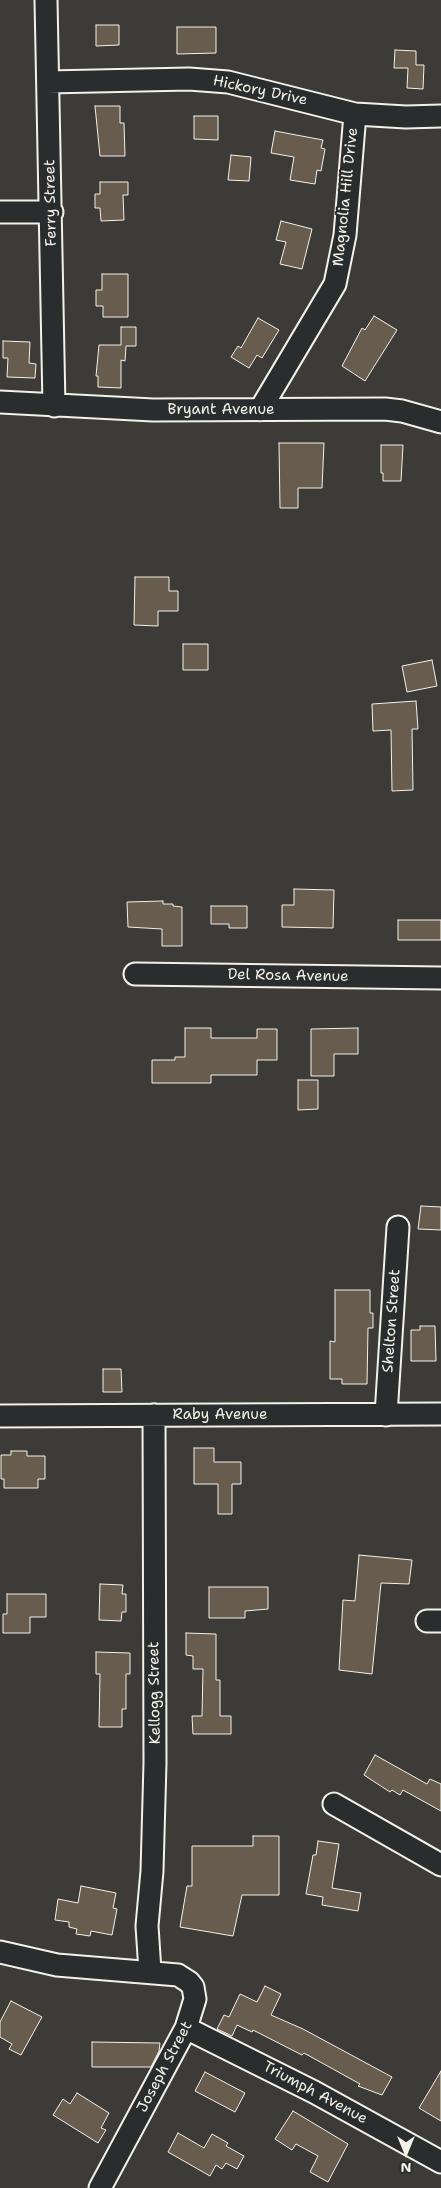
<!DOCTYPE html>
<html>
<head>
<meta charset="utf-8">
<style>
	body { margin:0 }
	#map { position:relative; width:441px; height:2188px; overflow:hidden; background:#3c3b38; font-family:"Shantell Sans",sans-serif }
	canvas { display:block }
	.north { position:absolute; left:381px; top:2128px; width:50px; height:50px; -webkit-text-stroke:4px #2a2d2e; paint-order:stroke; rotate:180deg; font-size:14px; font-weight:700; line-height:20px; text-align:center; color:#f4f1e8 }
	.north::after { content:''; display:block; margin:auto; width:18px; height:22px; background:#f4f1e8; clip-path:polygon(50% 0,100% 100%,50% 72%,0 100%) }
</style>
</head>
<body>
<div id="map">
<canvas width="441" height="2188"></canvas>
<div class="north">N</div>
</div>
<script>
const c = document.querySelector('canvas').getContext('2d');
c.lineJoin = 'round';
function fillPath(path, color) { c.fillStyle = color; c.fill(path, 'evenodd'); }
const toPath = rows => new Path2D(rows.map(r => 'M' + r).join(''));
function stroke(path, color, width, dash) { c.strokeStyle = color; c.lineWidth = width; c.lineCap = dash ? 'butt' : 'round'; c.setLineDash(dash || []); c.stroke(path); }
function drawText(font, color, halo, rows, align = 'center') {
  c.font = font + ' "Shantell Sans",sans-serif'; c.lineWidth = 4.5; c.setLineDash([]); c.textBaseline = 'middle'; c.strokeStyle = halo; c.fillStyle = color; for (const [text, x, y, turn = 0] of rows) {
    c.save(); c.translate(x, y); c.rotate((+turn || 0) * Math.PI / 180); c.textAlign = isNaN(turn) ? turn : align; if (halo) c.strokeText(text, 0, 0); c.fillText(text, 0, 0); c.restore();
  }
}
const building = toPath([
	[96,25,119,25,119,45,96,46,96,25],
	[177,27,216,27,216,53,177,54,177,27],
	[395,50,416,51,416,65,424,65,423,89,407,88,408,68,394,68,395,50],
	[95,106,120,106,120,123,124,123,125,156,100,156,95,106],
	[194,116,218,116,218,140,194,139,194,116],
	[275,131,323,140,321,148,325,149,321,171,317,170,315,184,290,180,294,157,271,153,275,131],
	[231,155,251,157,249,181,228,180,231,155],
	[100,182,128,182,128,195,123,195,124,220,101,221,100,208,95,208,95,194,100,194,100,182],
	[281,221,312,229,302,269,280,264,286,242,276,240,281,221],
	[102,274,128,274,128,317,103,317,103,306,96,306,96,290,102,290,102,274],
	[374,316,397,330,365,381,342,366,362,328,365,330,374,316],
	[258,318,279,330,262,358,257,355,249,368,231,357,238,346,241,348,258,318],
	[121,327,136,327,136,346,126,346,125,361,121,360,121,388,98,387,98,376,96,376,99,345,121,345,121,327],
	[3,341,30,342,29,363,36,364,35,378,7,377,8,358,3,358,3,341],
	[279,443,324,443,322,488,298,488,298,508,280,508,279,443],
	[381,445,403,445,401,481,383,481,383,473,381,473,381,445],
	[135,577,169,577,169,591,178,591,178,611,158,611,158,626,134,625,135,577],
	[183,644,208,644,208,670,183,670,183,644],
	[432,660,437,686,407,692,402,666,432,660],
	[416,701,418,729,412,729,413,790,392,791,391,730,373,731,372,704,416,701],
	[294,889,334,890,333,928,282,927,282,905,294,905,294,889],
	[163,901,163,904,173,904,173,906,182,907,182,946,162,946,162,929,128,927,127,902,163,901],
	[211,906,247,906,247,928,229,928,229,924,211,924,211,906],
	[398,920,441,920,441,940,398,940,398,920],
	[185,1028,211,1028,211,1038,257,1038,257,1029,277,1029,277,1060,257,1060,257,1075,211,1075,211,1083,152,1083,152,1060,175,1060,175,1057,185,1057,185,1028],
	[358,1028,358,1054,334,1054,334,1076,311,1076,311,1029,358,1028],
	[298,1080,318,1080,318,1109,298,1110,298,1080],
	[421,1206,441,1207,441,1230,418,1229,421,1206],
	[335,1290,370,1290,370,1313,373,1313,373,1328,368,1328,367,1384,342,1384,342,1379,330,1379,330,1341,335,1342,335,1290],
	[420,1326,435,1326,436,1361,411,1361,411,1330,420,1330,420,1326],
	[103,1369,121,1369,122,1392,103,1392,103,1369],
	[194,1448,214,1448,214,1462,241,1462,241,1484,232,1484,232,1514,218,1514,218,1484,194,1484,194,1448],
	[11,1451,27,1451,27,1456,45,1456,45,1479,38,1479,38,1488,4,1488,4,1479,1,1479,1,1455,11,1455,11,1451],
	[359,1555,412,1560,409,1584,381,1583,372,1674,339,1670,343,1600,355,1601,359,1555],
	[100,1584,123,1585,122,1594,126,1594,126,1612,122,1612,121,1621,99,1620,100,1584],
	[209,1587,268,1587,268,1609,245,1611,245,1618,209,1618,209,1587],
	[7,1594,46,1594,46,1617,30,1617,30,1633,3,1633,3,1614,7,1614,7,1594],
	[186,1633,216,1634,216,1680,220,1680,220,1716,231,1716,231,1734,193,1734,192,1716,202,1716,203,1669,193,1669,193,1656,186,1655,186,1633],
	[96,1652,130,1653,130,1674,126,1674,126,1709,122,1709,122,1727,99,1727,100,1674,96,1674,96,1652],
	[375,1755,427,1784,430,1779,441,1784,441,1811,403,1790,400,1795,392,1790,390,1792,364,1775,375,1755],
	[253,1836,279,1836,279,1895,242,1895,233,1936,180,1927,187,1886,192,1886,192,1846,253,1846,253,1836],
	[318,1841,339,1844,332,1888,361,1893,358,1911,322,1905,323,1897,306,1894,313,1855,316,1855,318,1841],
	[81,1886,116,1893,113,1908,117,1909,112,1935,91,1931,90,1936,76,1934,77,1929,69,1927,69,1922,55,1920,58,1899,78,1903,81,1886],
	[265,1986,281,1994,271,2015,303,2029,392,2077,382,2095,358,2086,360,2084,304,2053,302,2055,253,2030,252,2032,237,2025,232,2036,217,2029,224,2015,229,2017,240,1994,257,2002,265,1986],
	[11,2001,42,2017,21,2055,9,2049,12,2044,0,2037,0,2022,11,2001],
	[92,2042,160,2043,159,2051,151,2067,92,2067,92,2042],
	[441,2071,441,2121,419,2108,441,2071],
	[205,2072,245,2093,235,2112,195,2091,205,2072],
	[77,2093,109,2113,101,2128,106,2130,98,2143,53,2115,63,2099,70,2104,77,2093],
	[293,2111,348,2144,328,2182,310,2172,318,2156,296,2144,292,2150,275,2139,293,2111],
	[178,2133,204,2148,212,2134,228,2143,226,2146,244,2156,237,2169,226,2163,222,2169,216,2165,210,2176,168,2152,178,2133]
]);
const minor = toPath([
	[46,0,54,406],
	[48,82,189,79,228,82,355,114,406,117,441,116],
	[0,212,52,212],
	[0,402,153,410,385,409,402,411,441,422],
	[260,410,335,284,345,235,355,114],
	[135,974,441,978],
	[386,1415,398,1227],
	[0,1416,441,1414],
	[427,1621,441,1621],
	[334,1804,441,1865],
	[0,1952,57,1965,178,1975,189,1982,193,1987,195,1999,186,2028,100,2188],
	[150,1971,147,1926,152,1871,155,1763,154,1415],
	[186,2028,314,2092,441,2162]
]);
const streetNames = [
	["Hickory Drive",260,91,12],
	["Magnolia Hill Drive",346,197,-84],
	["Ferry Street",51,203,-91],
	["Bryant Avenue",221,410],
	["Del Rosa Avenue",288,976,1],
	["Shelton Street",392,1321,-86],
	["Raby Avenue",220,1415],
	["Kellogg Street",155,1693,-91],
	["Joseph Street",165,2067,-62],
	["Triumph Avenue",315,2093,28]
];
fillPath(building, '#675c4e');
stroke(building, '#f4f1e8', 1);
stroke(minor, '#f4f1e8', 25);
stroke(minor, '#2a2d2e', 21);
drawText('15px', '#f4f1e8', '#2a2d2e', streetNames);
</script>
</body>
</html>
